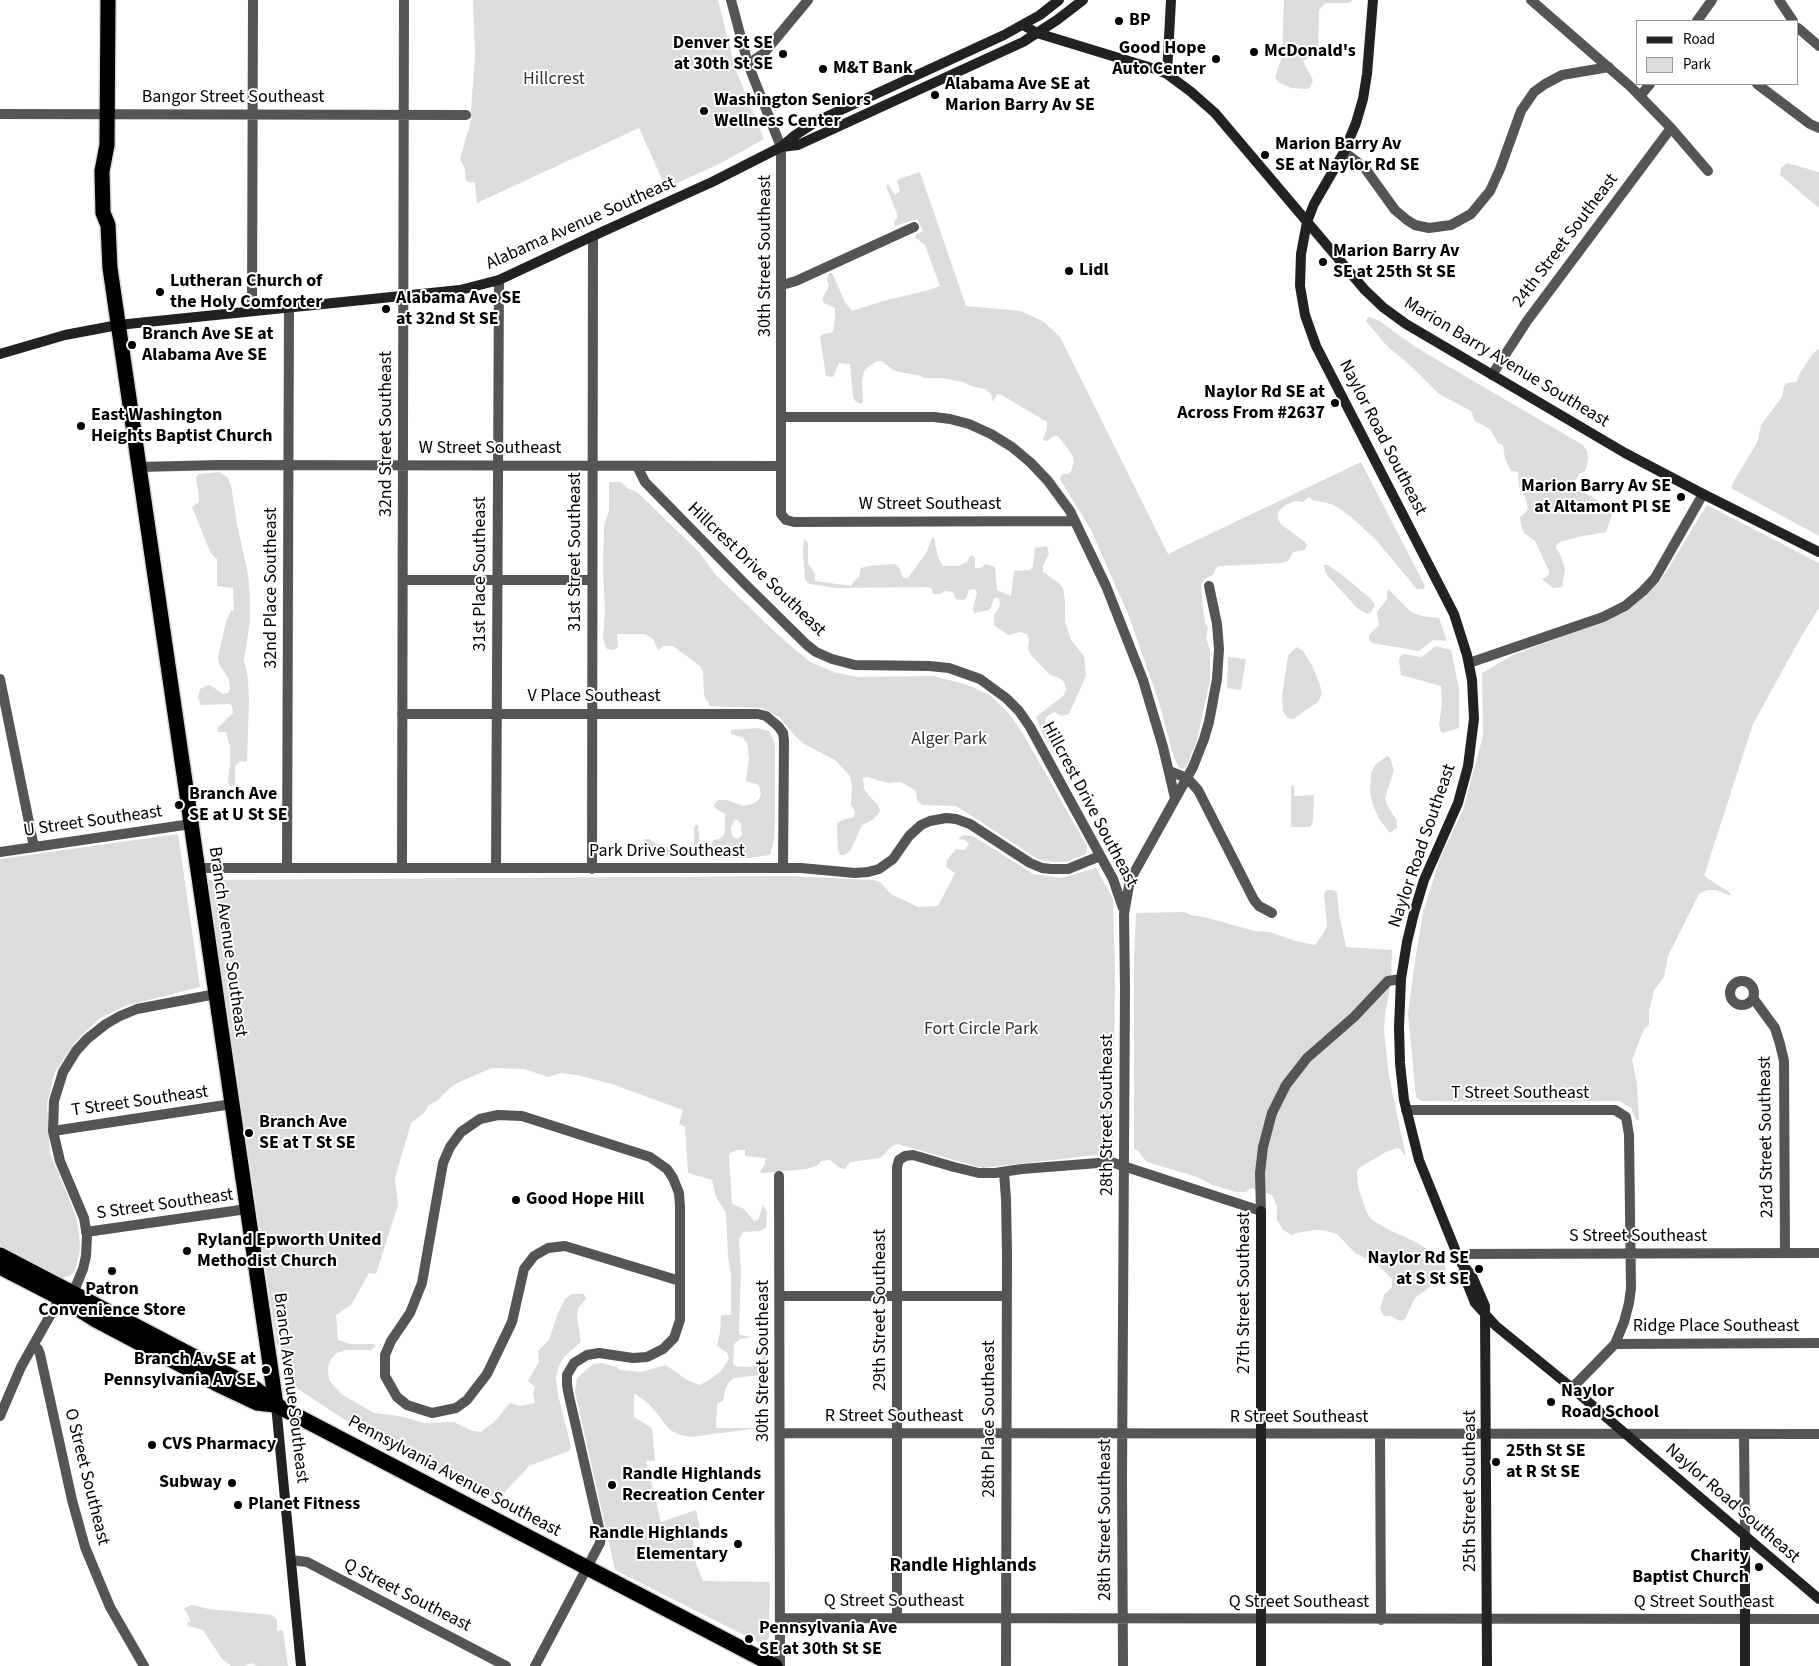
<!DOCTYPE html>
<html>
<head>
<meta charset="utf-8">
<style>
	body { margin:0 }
	#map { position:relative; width:1819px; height:1666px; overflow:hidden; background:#fff; font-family:"Source Sans 3",sans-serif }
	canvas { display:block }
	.legend { position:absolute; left:1636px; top:20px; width:162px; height:65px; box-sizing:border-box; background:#fff; border:1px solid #999; margin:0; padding:6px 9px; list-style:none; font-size:15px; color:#000 }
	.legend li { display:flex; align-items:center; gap:10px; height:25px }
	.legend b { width:25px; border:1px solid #999 }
</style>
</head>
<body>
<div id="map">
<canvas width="1819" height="1666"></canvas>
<ul class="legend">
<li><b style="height:6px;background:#222"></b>Road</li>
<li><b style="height:14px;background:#dcdcdc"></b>Park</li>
</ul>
</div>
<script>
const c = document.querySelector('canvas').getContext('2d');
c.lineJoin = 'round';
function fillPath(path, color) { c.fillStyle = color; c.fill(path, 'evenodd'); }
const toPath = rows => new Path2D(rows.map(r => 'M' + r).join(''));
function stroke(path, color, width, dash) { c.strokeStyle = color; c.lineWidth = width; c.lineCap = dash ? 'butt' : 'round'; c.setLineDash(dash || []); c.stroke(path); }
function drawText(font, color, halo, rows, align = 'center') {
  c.font = font + ' "Source Sans 3",sans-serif'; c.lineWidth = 4; c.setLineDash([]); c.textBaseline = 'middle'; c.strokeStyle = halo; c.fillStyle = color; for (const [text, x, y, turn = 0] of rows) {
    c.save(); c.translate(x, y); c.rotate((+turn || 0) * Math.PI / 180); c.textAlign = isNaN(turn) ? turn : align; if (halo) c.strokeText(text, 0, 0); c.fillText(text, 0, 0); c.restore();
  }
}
const green = toPath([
	[473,0,718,0,735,68,764,139,721,163,666,188,639,128,477,203,475,183,466,181,465,169,460,159,470,124,475,56],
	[1284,0,1351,0,1352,1,1349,3,1326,3,1319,10,1318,52,1303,61,1313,80,1310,88,1306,89,1291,88,1280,83,1275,78,1282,56],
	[1787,163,1819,172,1819,208,1780,175,1781,168],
	[920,172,966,306,1021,311,1044,322,1060,337,1168,554,1361,462,1425,586,1424,589,1417,589,1376,540,1350,516,1337,507,1331,504,1313,500,1309,497,1303,502,1295,501,1285,505,1278,512,1278,520,1282,525,1305,542,1307,545,1305,550,1293,552,1288,561,1282,563,1219,566,1216,568,1213,575,1206,578,1201,584,1202,600,1205,623,1208,627,1206,638,1210,651,1210,681,1197,740,1187,765,1185,768,1180,769,1174,758,1158,699,1128,614,1091,530,1060,479,1062,474,1068,474,1071,471,1074,462,1073,456,1058,436,1054,436,1047,441,1043,440,1047,428,1047,422,1000,394,997,394,993,402,991,394,985,389,972,386,963,382,942,378,925,378,921,376,900,372,893,370,882,361,877,361,868,367,864,371,862,381,863,401,861,404,856,402,853,397,850,364,839,363,833,377,826,376,820,337,823,334,830,333,833,331,835,317,835,308,824,303,822,299,829,286,827,280,829,273,832,273,845,302,852,311,883,301,929,290,940,286,925,245,915,237,916,234,923,231,917,219,895,226,894,222,897,218,897,214,886,186,888,184,895,195,900,191,897,181,899,179],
	[1368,317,1378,320,1417,348,1583,445,1587,451,1588,459,1586,469,1584,472,1579,474,1574,484,1574,490,1591,496,1613,512,1606,532,1578,537,1560,542,1556,545,1556,549,1560,554,1565,569,1562,587,1553,588,1542,579,1549,575,1549,571,1535,541,1524,533,1521,524,1520,517,1526,512,1528,508,1525,497,1519,487,1518,472,1511,471,1505,459,1503,445,1498,443,1490,429,1475,421,1471,411,1439,394,1413,368,1387,346,1366,321],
	[1819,348,1819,536,1731,488,1735,479,1757,443,1761,425,1782,397,1784,386,1787,383,1797,382,1798,376,1811,356],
	[219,472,227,477,231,485,237,525,248,574,250,597,250,621,244,660,248,679,249,701,247,760,246,762,240,761,235,766,235,784,233,786,230,786,228,782,230,763,230,747,226,732,218,732,217,729,233,713,232,706,230,704,201,705,198,698,200,689,206,686,210,685,223,694,228,693,230,688,229,679,219,664,218,657,226,622,231,611,234,610,233,588,217,586,217,559,211,554,192,507,199,502,199,498,196,477,199,474],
	[609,482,621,482,627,488,637,492,699,552,715,574,778,635,809,661,833,672,858,677,933,676,965,684,990,695,1010,715,1023,734,1087,846,1086,854,1066,862,1053,862,1038,859,956,806,922,805,917,800,916,791,905,784,900,782,888,783,867,777,863,778,864,789,869,796,878,805,880,811,874,819,862,825,850,851,844,855,840,855,838,850,837,823,842,820,854,817,855,812,851,804,852,787,850,776,835,760,804,744,794,735,780,718,762,708,709,706,709,702,706,700,704,694,703,671,700,666,673,646,664,646,658,650,653,639,645,634,617,634,618,647,614,650,607,649,605,645,603,636,605,613,603,569,604,526,609,510],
	[1707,505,1819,563,1819,608,1801,637,1753,724,1704,876,1729,892,1731,895,1728,895,1716,890,1707,890,1699,894,1668,956,1664,977,1654,990,1649,1011,1649,1025,1644,1029,1632,1060,1637,1083,1639,1120,1636,1120,1631,1108,1619,1101,1523,1102,1421,1101,1416,1097,1408,1014,1415,961,1423,912,1441,856,1463,810,1483,736,1482,673,1513,655,1624,613,1661,580],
	[932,538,934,538,938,557,943,566,958,566,967,562,970,556,973,556,975,559,975,568,980,568,986,564,995,567,997,590,1011,596,1014,571,1030,570,1033,566,1035,548,1047,546,1049,554,1043,566,1043,572,1059,583,1063,588,1065,600,1065,622,1071,640,1084,656,1086,676,1069,714,1062,716,1054,712,1046,717,1045,721,1056,737,1056,740,1048,741,1044,737,1036,717,1064,695,1066,689,1064,682,1061,679,1049,674,1030,654,1028,648,1029,639,1027,634,1020,632,1008,635,994,625,994,616,1000,605,999,598,994,598,991,607,989,610,974,613,973,608,977,593,975,589,969,590,966,599,962,600,956,599,953,592,945,591,939,594,933,594,932,589,928,587,836,588,809,584,805,580,803,552,804,540,805,539,808,543,808,563,815,574,815,581,851,586,856,579,859,577,861,568,868,566,895,564,899,568,903,578,908,578,926,553],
	[1324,565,1328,565,1346,578,1371,599,1375,605,1371,612,1367,614,1358,609,1326,574],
	[1389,590,1411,612,1422,616,1439,618,1447,641,1433,640,1419,651,1372,643,1369,639,1369,635,1379,625,1377,612,1387,599,1387,591],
	[1436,646,1451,650,1459,689,1459,728,1443,733,1441,732,1439,725,1442,704,1441,686,1401,675,1399,661,1400,656,1403,654,1422,657],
	[1297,647,1303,651,1312,665,1320,685,1322,694,1318,702,1293,719,1288,718,1283,712,1282,695,1288,656,1292,651],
	[1228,657,1246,659,1241,690,1227,688],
	[758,728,769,731,775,744,775,818,774,840,770,855,749,858,648,856,645,855,644,841,645,839,649,839,663,847,683,848,688,852,692,852,694,846,694,829,695,825,698,825,700,848,705,853,710,851,713,840,719,839,724,835,725,829,725,814,715,808,714,805,718,800,727,800,743,806,755,803,759,799,761,794,759,785,746,781,749,759,747,743,743,738,731,734,731,730],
	[736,819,741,823,742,835,738,839,734,838,732,836,731,828,734,821],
	[1387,756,1390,758,1394,770,1385,798,1387,805,1397,821,1397,828,1390,833,1379,819,1373,805,1370,792,1371,773,1375,765],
	[1291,786,1294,786,1294,796,1314,795,1313,822,1310,827,1291,827],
	[178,834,200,987,125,1006,100,1018,76,1041,55,1072,47,1104,50,1153,76,1216,79,1234,80,1250,77,1264,74,1272,69,1276,62,1278,0,1245,0,859],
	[963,835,973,836,1033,874,1061,878,1096,868,1113,899,1115,980,1113,1153,983,1168,897,1144,892,1146,880,1158,850,1162,845,1169,840,1168,830,1160,821,1161,817,1166,806,1169,763,1173,760,1172,761,1170,765,1164,766,1158,745,1156,745,1150,737,1150,730,1153,729,1157,732,1204,744,1209,754,1221,758,1220,763,1205,767,1212,766,1228,760,1231,743,1232,739,1239,741,1271,739,1333,740,1335,752,1337,740,1339,734,1344,733,1364,735,1366,749,1367,762,1366,763,1349,765,1346,767,1349,767,1370,762,1375,734,1378,730,1381,726,1387,723,1401,717,1404,716,1428,760,1428,690,1437,678,1434,670,1430,650,1405,634,1393,634,1417,652,1428,655,1461,646,1461,661,1522,696,1510,701,1533,693,1533,694,1558,703,1581,770,1582,769,1638,762,1644,615,1570,575,1392,577,1378,593,1364,602,1363,616,1367,620,1370,641,1372,666,1365,687,1380,699,1385,706,1382,720,1372,729,1359,727,1353,717,1346,720,1332,721,1315,731,1315,731,1275,728,1256,726,1213,716,1197,712,1180,688,1173,685,1127,679,1124,683,1110,612,1084,577,1075,561,1073,548,1077,524,1069,492,1068,459,1082,451,1087,437,1101,429,1105,424,1113,411,1123,395,1178,398,1205,376,1274,369,1273,351,1305,336,1315,338,1340,351,1344,373,1344,376,1346,371,1350,346,1350,337,1353,331,1359,328,1367,329,1380,341,1394,374,1413,400,1416,424,1423,454,1422,472,1431,481,1432,496,1420,510,1403,520,1406,535,1403,533,1393,535,1387,528,1381,539,1362,538,1351,549,1340,558,1313,565,1299,572,1294,583,1294,585,1296,586,1299,578,1308,577,1316,581,1342,564,1357,559,1366,556,1377,558,1395,571,1446,569,1451,529,1466,504,1493,495,1497,490,1496,391,1448,365,1433,295,1387,285,1372,279,1344,277,1346,208,880,789,876,873,880,880,882,891,894,918,907,938,906,955,873,946,867,947,860,956,849,965,850,969,844,965,840,958,839],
	[1326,890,1334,890,1337,893,1339,914,1346,947,1392,950,1391,982,1385,1015,1384,1030,1389,1076,1406,1157,1400,1149,1397,1148,1386,1152,1359,1168,1357,1172,1358,1186,1366,1211,1371,1219,1389,1230,1414,1241,1439,1257,1445,1266,1446,1274,1445,1279,1431,1286,1415,1298,1405,1319,1400,1321,1390,1316,1384,1316,1380,1309,1384,1295,1392,1287,1392,1279,1378,1265,1355,1253,1337,1234,1323,1230,1315,1230,1297,1233,1292,1235,1283,1230,1277,1220,1277,1207,1272,1195,1251,1188,1246,1192,1236,1192,1213,1185,1197,1177,1147,1162,1137,1150,1134,1149,1134,960,1136,913,1184,912,1191,915,1204,917,1255,931,1269,932,1296,941,1315,945,1323,934,1327,926,1324,895],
	[192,1605,209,1609,272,1615,277,1620,277,1631,283,1630,288,1666,257,1666,251,1663,244,1666,231,1666,222,1659,203,1630,188,1626,187,1622,190,1622,189,1617,184,1608]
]);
const street = toPath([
	[731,0,748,64,781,147,781,514,786,520,794,522,1075,521],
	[1531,0,1631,87,1671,128,1708,171],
	[1779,0,1793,21],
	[1697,21,1712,0],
	[1798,28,1819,46],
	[748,64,764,53,808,0],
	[1757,84,1810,124,1819,128],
	[1640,96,1650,84],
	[0,114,466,115],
	[1344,152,1364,167,1395,210,1407,220,1415,225,1429,228,1451,225,1471,214,1490,191,1500,169,1521,111,1534,92,1545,84,1562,75,1609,67],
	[782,285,796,281,914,227],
	[252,311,253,0],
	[1492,375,1527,321,1671,128],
	[781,417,934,417,950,419,969,424,991,434,1012,447,1031,463,1048,481,1070,511,1106,586,1143,680,1163,747,1175,798],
	[637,466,645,482,746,585,807,645,816,652,832,659,855,665,929,666,949,668,980,679,1006,698,1019,711,1030,727,1113,879,1123,908],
	[139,467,220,465,781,466],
	[403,580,592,580],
	[1469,663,1603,617,1625,606,1643,591,1655,578,1703,494],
	[0,679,34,847],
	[402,714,758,714,766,716,778,726,783,733,784,741,783,868],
	[1169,771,1187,778,1198,790,1254,900,1259,906,1272,913],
	[0,852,191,824],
	[197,868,801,868,855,873,868,872,879,869,893,859,909,836,921,825,930,821,946,818,956,819,970,824,1030,863,1042,868,1051,869,1068,869,1100,856],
	[287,868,289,307],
	[402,868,404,0],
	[496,868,499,280],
	[592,869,593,236],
	'1730 993a12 12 0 1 1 24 0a12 12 0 1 1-24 0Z',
	[1753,998,1775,1028,1780,1044,1784,1061,1785,1253],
	[1406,1110,1615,1110,1626,1117,1629,1135,1631,1288,1629,1303,1624,1322,1615,1344,1572,1388],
	[53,1131,232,1104],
	[1004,1172,1006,1199,1007,1254,1006,1666],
	[779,1176,780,1666],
	[86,1232,247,1209],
	[1457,1254,1819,1253],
	[780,1296,1006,1296],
	[1615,1344,1819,1343],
	[34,1345,38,1349,40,1354,72,1500,85,1547,110,1607,144,1666],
	[0,1416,21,1367,56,1305,76,1286,83,1269,86,1256,87,1236,84,1218,60,1161,53,1131,54,1101,63,1072,76,1051,87,1039,106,1024,120,1016,137,1009,216,994],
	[780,1433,1819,1434],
	[1380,1434,1381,1620],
	[1744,1434,1745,1537],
	[291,1560,307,1562,506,1666],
	[780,1618,1819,1619],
	[897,1618,897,1167,899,1160,905,1156,913,1155,954,1167,979,1173,995,1173,1022,1169,1111,1162,1261,1211,1260,1173,1263,1147,1272,1113,1286,1085,1307,1058,1354,1017,1388,981,1401,979],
	[535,1666,600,1543,601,1536,569,1396,567,1385,567,1375,574,1363,587,1355,599,1353,633,1358,647,1357,663,1349,674,1338,680,1320,680,1207,679,1193,673,1178,667,1169,650,1157,522,1116,498,1115,480,1119,461,1132,450,1147,443,1163,422,1283,410,1313,391,1341,385,1355,385,1376,397,1397,407,1405,432,1413,456,1408,467,1400,487,1374,512,1322,524,1269,534,1256,548,1248,565,1246,680,1281],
	[1123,1666,1122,1480,1125,990,1124,914,1130,880,1193,767,1204,739,1209,722,1217,679,1219,649,1217,624,1209,586]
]);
const secondary = toPath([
	[1373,0,1367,74,1363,99,1356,123,1344,152,1314,204,1307,222,1301,254,1300,286,1305,315,1316,346,1454,614,1467,655,1472,680,1474,719,1468,766,1458,803,1424,880,1414,913,1407,942,1401,979,1399,1027,1400,1063,1404,1100,1419,1160,1457,1254,1462,1264,1472,1276,1485,1306,1487,1666],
	[1023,25,1037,33,1155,69,1167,74,1190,91,1215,113,1364,289,1384,308,1406,324,1625,453,1703,494,1819,552],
	[1167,74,1171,0],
	[781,147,798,145,1023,42,1057,20,1083,0],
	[0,354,65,335,118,325,460,290,499,280,593,236,712,182,781,147,794,136,817,121,1004,35,1040,15,1059,0],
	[1465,1268,1463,1273,1475,1303,1496,1326,1572,1388,1819,1599],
	[276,1405,301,1666],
	[1745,1537,1745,1666],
	[1261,1666,1261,1211]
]);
const highway = toPath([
	[108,0,107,145,102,171,103,213,108,225,110,268,276,1405],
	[0,1255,256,1389,276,1405,775,1666],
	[0,1267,62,1299,94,1319,221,1386,257,1403,275,1405]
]);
const markers = [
	[1119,21,5,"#000"],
	[1254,52,5,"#000"],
	[783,54,5,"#000"],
	[1216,59,5,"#000"],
	[823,69,5,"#000"],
	[935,95,5,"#000"],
	[704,111,5,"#000"],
	[1265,155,5,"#000"],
	[1323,262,5,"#000"],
	[1069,271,5,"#000"],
	[160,292,5,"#000"],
	[386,309,5,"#000"],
	[132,345,5,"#000"],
	[1335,403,5,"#000"],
	[81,426,5,"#000"],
	[1681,497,5,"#000"],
	[179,805,5,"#000"],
	[249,1133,5,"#000"],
	[516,1200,5,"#000"],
	[187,1251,5,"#000"],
	[1479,1269,5,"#000"],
	[112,1271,5,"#000"],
	[266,1370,5,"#000"],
	[1551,1402,5,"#000"],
	[152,1445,5,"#000"],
	[1496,1462,5,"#000"],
	[232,1483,5,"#000"],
	[612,1485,5,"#000"],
	[238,1505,5,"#000"],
	[738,1544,5,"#000"],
	[1759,1567,5,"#000"],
	[749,1639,5,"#000"]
];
const poiNames = [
	["BP",1129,21],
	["Denver St SE",773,44,"right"],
	["at 30th St SE",773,65,"right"],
	["Good Hope",1206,49,"right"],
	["Auto Center",1206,70,"right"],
	["McDonald's",1264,52],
	["M&T Bank",833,69],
	["Alabama Ave SE at",945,85],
	["Marion Barry Av SE",945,106],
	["Washington Seniors",714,101],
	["Wellness Center",714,122],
	["Marion Barry Av",1275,145],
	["SE at Naylor Rd SE",1275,166],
	["Marion Barry Av",1333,252],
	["SE at 25th St SE",1333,273],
	["Lidl",1079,271],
	["Lutheran Church of",170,282],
	["the Holy Comforter",170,303],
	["Alabama Ave SE",396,299],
	["at 32nd St SE",396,320],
	["Branch Ave SE at",142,335],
	["Alabama Ave SE",142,356],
	["Naylor Rd SE at",1325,393,"right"],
	["Across From #2637",1325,414,"right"],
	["East Washington",91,416],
	["Heights Baptist Church",91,437],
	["Marion Barry Av SE",1671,487,"right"],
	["at Altamont Pl SE",1671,508,"right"],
	["Branch Ave",189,795],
	["SE at U St SE",189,816],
	["Branch Ave",259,1123],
	["SE at T St SE",259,1144],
	["Good Hope Hill",526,1200],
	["Ryland Epworth United",197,1241],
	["Methodist Church",197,1262],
	["Naylor Rd SE",1469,1259,"right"],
	["at S St SE",1469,1280,"right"],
	["Patron",112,1290,"center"],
	["Convenience Store",112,1311,"center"],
	["Branch Av SE at",256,1360,"right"],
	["Pennsylvania Av SE",256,1381,"right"],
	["Naylor",1561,1392],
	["Road School",1561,1413],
	["CVS Pharmacy",162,1445],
	["25th St SE",1506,1452],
	["at R St SE",1506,1473],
	["Randle Highlands",622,1475],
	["Recreation Center",622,1496],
	["Subway",222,1483,"right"],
	["Planet Fitness",248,1505],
	["Randle Highlands",728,1534,"right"],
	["Elementary",728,1555,"right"],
	["Charity",1749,1557,"right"],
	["Baptist Church",1749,1578,"right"],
	["Pennsylvania Ave",759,1629],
	["SE at 30th St SE",759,1650]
];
const parkNames = [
	["Hillcrest",554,80],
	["Alger Park",949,740],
	["Fort Circle Park",981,1030]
];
const streetNames = [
	["Bangor Street Southeast",233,98],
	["Alabama Avenue Southeast",581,224,-24],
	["24th Street Southeast",1566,241,-53],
	["30th Street Southeast",766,256,-90],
	["Marion Barry Avenue Southeast",1506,363,31],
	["32nd Street Southeast",387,434,-90],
	["Naylor Road Southeast",1382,438,63],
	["W Street Southeast",490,449],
	["W Street Southeast",930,505],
	["31st Street Southeast",576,552,-90],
	["Hillcrest Drive Southeast",756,570,44],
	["31st Place Southeast",481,574,-90],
	["32nd Place Southeast",272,588,-90],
	["V Place Southeast",594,697],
	["Hillcrest Drive Southeast",1089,805,62],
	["U Street Southeast",93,822,-8],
	["Naylor Road Southeast",1423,846,-71],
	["Park Drive Southeast",667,852],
	["Branch Avenue Southeast",227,942,82],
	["T Street Southeast",1520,1094],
	["T Street Southeast",140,1102,-8],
	["28th Street Southeast",1108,1115,-90],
	["23rd Street Southeast",1767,1137,-91],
	["S Street Southeast",165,1205,-8],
	["S Street Southeast",1638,1237],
	["27th Street Southeast",1245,1293,-90],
	["29th Street Southeast",881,1310,-90],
	["Ridge Place Southeast",1716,1327],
	["30th Street Southeast",764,1361,-90],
	["Branch Avenue Southeast",290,1388,83],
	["R Street Southeast",894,1417],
	["R Street Southeast",1299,1418],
	["28th Place Southeast",990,1419,-90],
	["O Street Southeast",86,1477,76],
	["Pennsylvania Avenue Southeast",454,1477,28],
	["25th Street Southeast",1471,1491,-90],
	["Naylor Road Southeast",1732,1504,41],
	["28th Street Southeast",1106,1520,-90],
	["Q Street Southeast",407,1596,27],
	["Q Street Southeast",894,1602],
	["Q Street Southeast",1299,1603],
	["Q Street Southeast",1704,1603]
];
const neighbourhoodNames = [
	["Randle Highlands",963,1567]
];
fillPath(green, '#dcdcdc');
stroke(highway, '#dbdbdb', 18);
stroke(street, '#555', 10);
stroke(secondary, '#222', 10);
stroke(highway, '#000', 15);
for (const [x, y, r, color] of markers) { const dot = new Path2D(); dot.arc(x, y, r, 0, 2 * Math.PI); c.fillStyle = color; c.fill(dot); stroke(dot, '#fff', 2); }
drawText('bold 18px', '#000', '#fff', poiNames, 'left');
drawText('18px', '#333', '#fff', parkNames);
drawText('18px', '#000', '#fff', streetNames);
drawText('bold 19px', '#000', '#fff', neighbourhoodNames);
</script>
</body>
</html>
